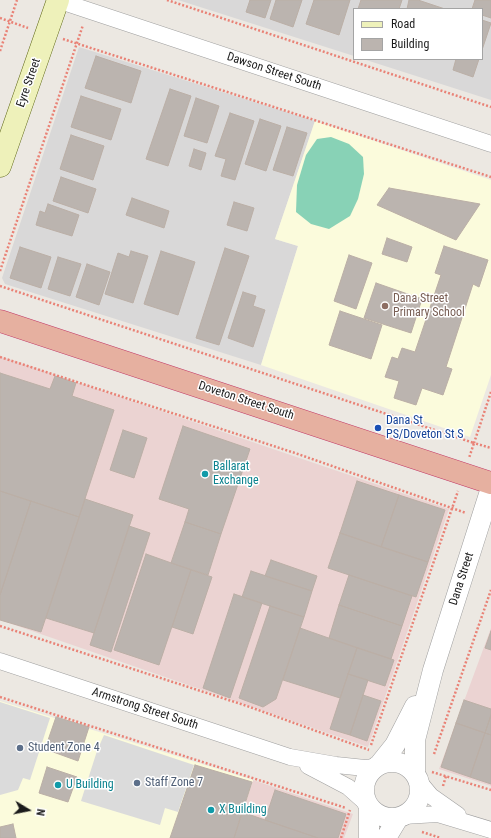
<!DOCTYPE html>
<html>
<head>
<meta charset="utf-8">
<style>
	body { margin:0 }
	#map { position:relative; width:491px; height:838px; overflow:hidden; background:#ece8e2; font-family:"Roboto Condensed",sans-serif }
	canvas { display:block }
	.legend { position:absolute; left:353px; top:8px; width:130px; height:52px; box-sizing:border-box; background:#fff; border:1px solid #a4a4a4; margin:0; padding:5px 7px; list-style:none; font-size:12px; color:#1b1b1b }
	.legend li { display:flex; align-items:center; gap:8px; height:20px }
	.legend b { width:20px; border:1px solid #a4a4a4 }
	.north { position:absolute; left:8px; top:790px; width:40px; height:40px; -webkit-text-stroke:3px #fff; paint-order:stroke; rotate:100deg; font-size:11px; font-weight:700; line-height:16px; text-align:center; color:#1b1b1b }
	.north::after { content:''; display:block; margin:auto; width:14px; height:18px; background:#1b1b1b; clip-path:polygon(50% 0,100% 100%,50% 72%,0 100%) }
</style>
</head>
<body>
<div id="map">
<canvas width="491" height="838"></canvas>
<ul class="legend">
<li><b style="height:5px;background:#eef1ba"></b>Road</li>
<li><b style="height:11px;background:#bbb4af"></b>Building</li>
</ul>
<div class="north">N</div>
</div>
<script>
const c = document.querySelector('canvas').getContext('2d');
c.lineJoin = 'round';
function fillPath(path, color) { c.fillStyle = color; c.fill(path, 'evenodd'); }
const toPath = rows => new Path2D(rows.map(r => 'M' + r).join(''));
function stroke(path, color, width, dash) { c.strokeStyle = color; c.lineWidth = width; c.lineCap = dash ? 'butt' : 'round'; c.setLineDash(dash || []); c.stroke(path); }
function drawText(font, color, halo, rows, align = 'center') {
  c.font = font + ' "Roboto Condensed",sans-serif'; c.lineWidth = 3; c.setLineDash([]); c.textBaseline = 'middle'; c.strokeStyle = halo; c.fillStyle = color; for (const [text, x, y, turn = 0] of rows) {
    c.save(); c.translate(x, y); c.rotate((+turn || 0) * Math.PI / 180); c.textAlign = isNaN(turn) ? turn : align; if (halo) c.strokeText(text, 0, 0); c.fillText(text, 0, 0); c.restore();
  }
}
const residential = toPath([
	[178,0,491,0,491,100,363,59,482,59,482,9,354,9,354,56],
	[79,47,315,121,275,239,298,246,261,365,5,284,2,278]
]);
const commercial = toPath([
	[0,356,449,509,368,747,0,620],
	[491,628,491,786,439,769],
	[253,780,353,814,344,838,234,838]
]);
const education = toPath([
	[315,121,491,180,491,375,470,437,261,365,298,246,275,239],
	[0,701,253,780,234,838,0,838]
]);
const pitch = toPath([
	[331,137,349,144,363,157,364,174,358,199,350,216,329,229,311,224,296,212,297,185,306,155,317,139]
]);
const parking = toPath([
	[0,702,50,718,30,780,23,778,18,790,0,795],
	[104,735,194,765,178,812,165,808,160,825,81,801,97,751]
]);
const building = toPath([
	[250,0,271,0,265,18,246,12,250,0],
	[276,0,302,0,293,27,270,19,276,0],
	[314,0,350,0,339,35,306,24,314,0],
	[361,0,402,0,399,9,358,9,361,0],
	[409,0,418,0,445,9,407,9,409,0],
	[475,0,491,0,491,18,482,15,482,9,472,9,475,0],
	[482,20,491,23,482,50,482,20],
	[96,56,141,71,131,103,85,88,96,56],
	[456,59,479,59,473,77,453,70,456,59],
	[170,89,191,96,168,166,146,159,170,89],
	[81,96,121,109,111,140,71,127,81,96],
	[196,98,219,106,207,143,184,136,196,98],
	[230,113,254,121,235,180,221,176,226,159,215,156,230,113],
	[260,119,281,126,266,171,245,164,260,119],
	[287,127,307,133,293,176,273,170,287,127],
	[71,135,104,146,93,180,60,169,71,135],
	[194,149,206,153,201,170,189,166,194,149],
	[61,177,96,189,88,213,53,201,61,177],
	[389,188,480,204,456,240,377,205,389,188],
	[132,198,169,211,164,228,126,215,132,198],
	[234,202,254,208,247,231,227,225,234,202],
	[48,204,79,215,72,236,36,225,40,211,45,213,48,204],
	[387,238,412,247,407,262,382,254,387,238],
	[444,246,488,260,479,287,473,284,446,367,452,369,443,395,422,388,416,405,394,398,399,381,385,377,392,357,398,359,402,348,415,352,441,275,435,273,444,246],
	[20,247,51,257,41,288,10,278,20,247],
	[225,248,249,256,219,345,196,338,225,248],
	[131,251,148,256,133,303,105,294,118,253,129,257,131,251],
	[161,251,195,262,178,315,144,304,161,251],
	[349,255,372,263,356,309,334,301,349,255],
	[58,257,81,264,70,296,48,289,58,257],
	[87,264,110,272,99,305,76,297,87,264],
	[376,283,422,299,411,333,364,318,376,283],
	[243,292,256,296,253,306,265,310,253,347,228,338,243,292],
	[340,311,382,325,371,359,329,345,340,311],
	[0,373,50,389,55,376,76,383,72,396,114,410,79,517,0,491,0,373],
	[183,426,250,449,221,534,185,522,189,509,159,499,183,426],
	[123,430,147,438,134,478,110,470,123,430],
	[357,481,399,495,381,547,340,533,357,481],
	[0,491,31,501,0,595,0,491],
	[399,495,445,510,428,562,381,547,399,495],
	[85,499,133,515,94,633,46,618,85,499],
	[31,501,79,517,41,632,0,620,0,595,31,501],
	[185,522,221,534,208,575,171,563,185,522],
	[129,526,150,533,111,652,90,645,129,526],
	[340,533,428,562,416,597,328,568,340,533],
	[146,554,191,570,159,665,114,650,146,554],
	[271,560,317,576,312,591,265,576,271,560],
	[191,570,212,577,193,634,172,627,191,570],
	[251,571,312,591,304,617,242,597,251,571],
	[349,575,412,596,402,626,339,605,349,575],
	[234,594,262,603,230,698,203,688,234,594],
	[339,605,402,626,391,659,329,638,339,605],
	[270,606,304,617,276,699,263,707,239,698,270,606],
	[300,628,357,648,340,698,283,680,300,628],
	[491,631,491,650,485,648,491,631],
	[357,648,394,660,385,686,348,674,357,648],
	[348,674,368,680,350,735,330,729,348,674],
	[363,695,381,701,367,741,350,735,363,695],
	[464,700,491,709,491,715,485,733,456,723,464,700],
	[491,715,491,735,485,733,491,715],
	[56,717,89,727,78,761,45,749,56,717],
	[456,723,485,733,470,777,441,767,456,723],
	[485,733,491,735,491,784,470,777,485,733],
	[195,765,252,782,234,838,170,838,195,765],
	[47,767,77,777,68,802,39,793,47,767],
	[275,790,346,814,338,838,318,838,265,820,275,790],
	[242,812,265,820,318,838,234,838,242,812],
	[13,824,16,838,0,838,0,827,13,824]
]);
const path = toPath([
	[167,0,491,107],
	[0,18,28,28],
	[63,39,491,177],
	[0,51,17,0],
	[0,271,83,25],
	[0,286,474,443,469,458],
	[0,357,295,453,466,513],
	[491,392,474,443,491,448],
	[0,626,247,706,369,750],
	[0,697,346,808],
	[371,745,458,491],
	[434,754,491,590],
	[432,772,491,790],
	[443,786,446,776],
	[422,832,441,838],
	[341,838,350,810]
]);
const minor = toPath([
	[57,0,491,144],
	[0,661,290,757,336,765,365,768,377,767],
	[308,766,348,787,366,803],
	[416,778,431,796,458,815],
	[403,816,438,814,491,830]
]);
const tertiary = toPath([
	'364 790a28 28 0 1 1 56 0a28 28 0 1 1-56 0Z',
	[379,765,395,745,415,706],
	[415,774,415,740,433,670,491,488],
	[369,807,369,838],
	[386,838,398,818]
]);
const secondary = toPath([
	[0,166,58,0]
]);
const trunk = toPath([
	[0,321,491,483]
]);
const markers = [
	[385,306,4,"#8d6e63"],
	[378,428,4,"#1a4fb4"],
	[205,474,4,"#0f9aa8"],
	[20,748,4,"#5c6f8a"],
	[137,783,4,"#5c6f8a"],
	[58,785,4,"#0f9aa8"],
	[211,810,4,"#0f9aa8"]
];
const streetNames = [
	["Dawson Street South",274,72,18],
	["Eyre Street",29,83,-71],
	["Doveton Street South",246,401,18],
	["Dana Street",462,579,-72],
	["Armstrong Street South",145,709,18]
];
const educationNames = [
	["Dana Street",393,299],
	["Primary School",393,313]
];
const transitNames = [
	["Dana St",386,421],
	["PS/Doveton St S",386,435]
];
const cultureNames = [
	["Ballarat",213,467],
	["Exchange",213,481],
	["U Building",66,785],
	["X Building",219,810]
];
const serviceNames = [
	["Student Zone 4",28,748],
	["Staff Zone 7",145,783]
];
fillPath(residential, '#d9d8d8');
fillPath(commercial, '#ebd3d2');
fillPath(education, '#fbfbdc');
fillPath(pitch, '#88d2b6');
fillPath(parking, '#dbdbdb');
fillPath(building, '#bbb4af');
stroke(building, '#bbafa6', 1);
stroke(minor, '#9f9f9f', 17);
stroke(tertiary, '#9f9f9f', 21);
stroke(secondary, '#5b6411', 23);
stroke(trunk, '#c13766', 23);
stroke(path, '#e98276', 2.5, [2, 2]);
stroke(minor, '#fff', 16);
stroke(tertiary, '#fff', 20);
stroke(secondary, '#eef1ba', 22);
stroke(trunk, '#e6b0a0', 22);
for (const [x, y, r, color] of markers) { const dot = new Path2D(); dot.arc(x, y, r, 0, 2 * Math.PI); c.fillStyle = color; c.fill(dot); stroke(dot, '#fff', 1.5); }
drawText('12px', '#1b1b1b', '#fff', streetNames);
drawText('12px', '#785e54', '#fff', educationNames, 'left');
drawText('12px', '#164399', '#fff', transitNames, 'left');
drawText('12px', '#0d838f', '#fff', cultureNames, 'left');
drawText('12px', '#4e5e75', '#fff', serviceNames, 'left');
</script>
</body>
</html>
